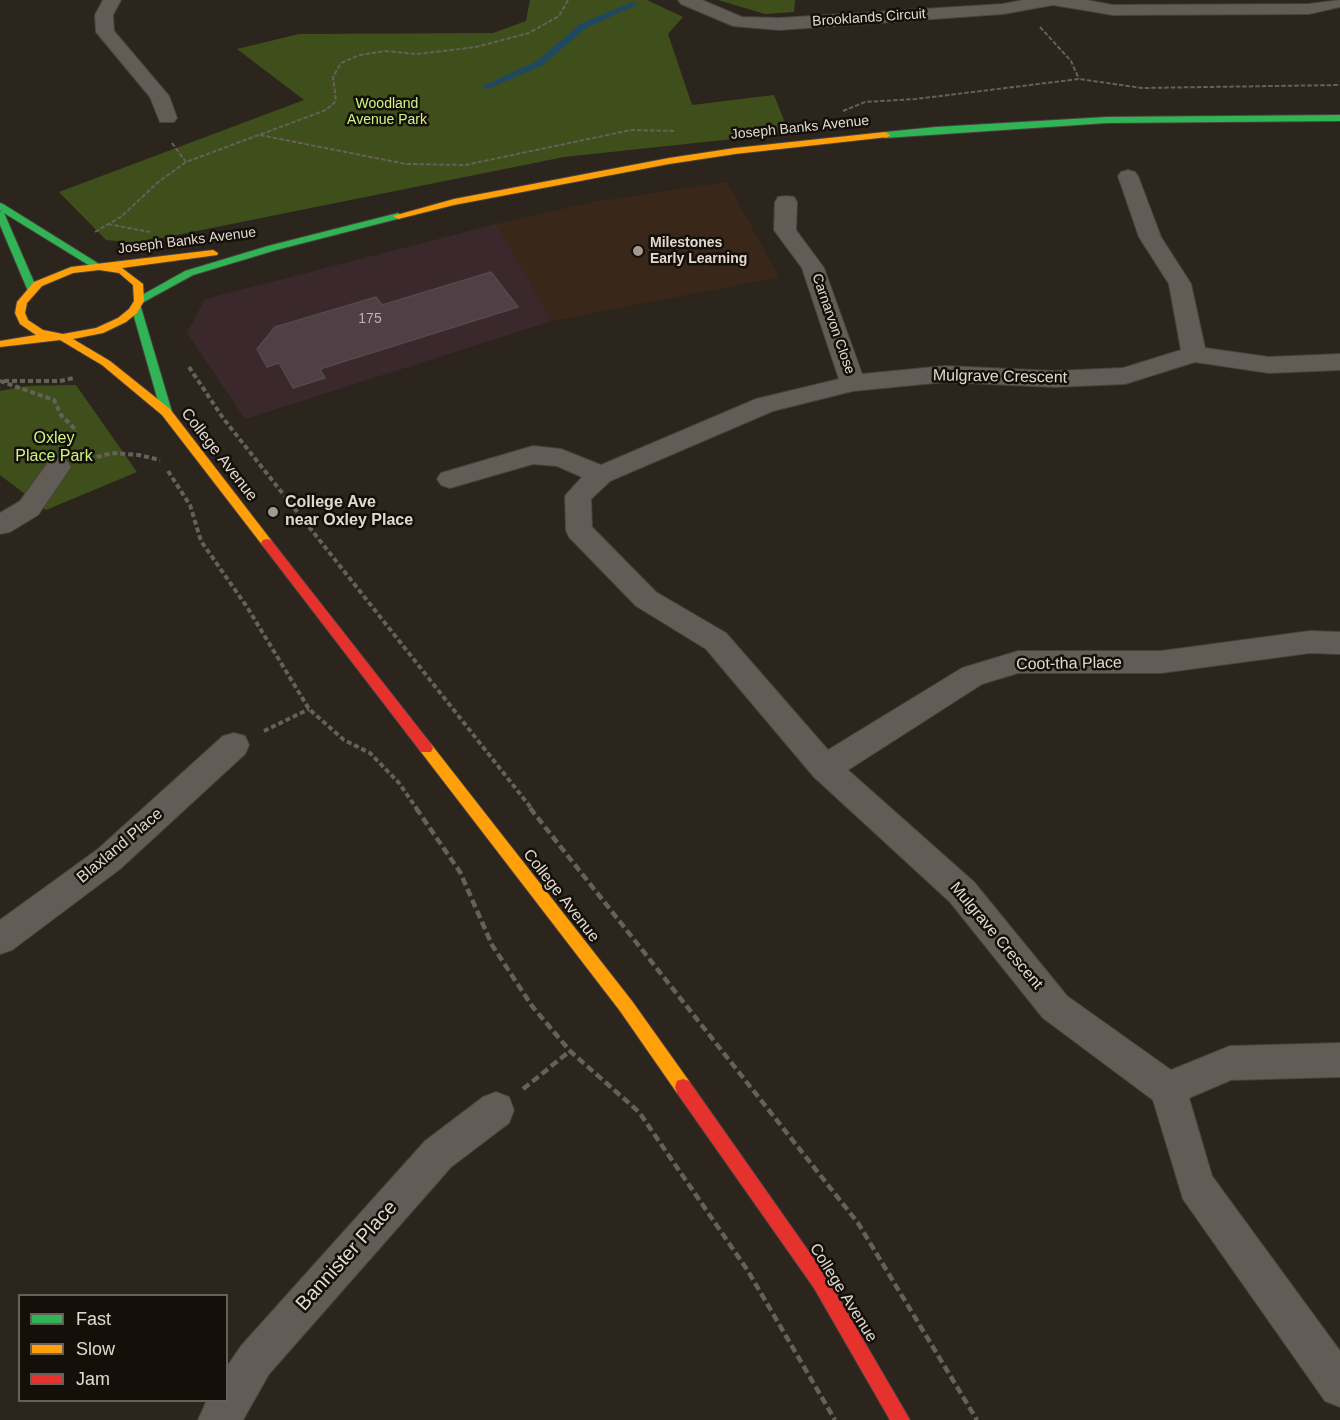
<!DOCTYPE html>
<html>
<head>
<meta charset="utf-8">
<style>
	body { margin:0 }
	#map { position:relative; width:1340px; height:1420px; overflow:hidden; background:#2c251e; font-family:Arial,sans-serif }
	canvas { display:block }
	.legend { position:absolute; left:18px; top:1294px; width:210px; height:108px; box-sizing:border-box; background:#150f0a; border:2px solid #675f59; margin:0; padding:8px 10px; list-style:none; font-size:18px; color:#e1d8d0 }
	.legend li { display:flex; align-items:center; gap:12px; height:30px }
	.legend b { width:30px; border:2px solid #675f59 }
</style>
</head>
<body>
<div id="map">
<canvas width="1340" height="1420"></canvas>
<ul class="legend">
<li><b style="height:8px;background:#30b455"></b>Fast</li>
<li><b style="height:8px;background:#ff9f0a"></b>Slow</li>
<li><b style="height:8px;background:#e5322d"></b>Jam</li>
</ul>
</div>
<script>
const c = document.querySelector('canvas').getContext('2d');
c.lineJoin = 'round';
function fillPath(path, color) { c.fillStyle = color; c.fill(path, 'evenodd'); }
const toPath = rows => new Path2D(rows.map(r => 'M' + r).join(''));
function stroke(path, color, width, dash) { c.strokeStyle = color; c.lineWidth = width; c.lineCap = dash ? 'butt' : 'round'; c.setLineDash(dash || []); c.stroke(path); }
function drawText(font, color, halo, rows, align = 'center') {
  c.font = font + ' Arial,sans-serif'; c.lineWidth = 5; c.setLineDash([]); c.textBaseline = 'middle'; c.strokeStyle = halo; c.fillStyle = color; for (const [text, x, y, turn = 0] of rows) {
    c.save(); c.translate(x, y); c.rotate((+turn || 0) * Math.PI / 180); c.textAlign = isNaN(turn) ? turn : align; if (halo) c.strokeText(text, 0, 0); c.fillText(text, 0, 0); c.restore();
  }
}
const commercial = toPath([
	[496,224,552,321,245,419,187,333,205,299]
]);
const built = toPath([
	[727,182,779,277,552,321,496,224,593,202]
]);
const green = toPath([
	[530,0,647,0,683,17,668,34,692,105,774,95,789,133,564,157,137,243,106,240,59,192,304,100,237,49,299,34,493,33,526,21],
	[718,0,795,0,794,12,765,14],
	[76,385,137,472,46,510,0,475,0,391,26,386]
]);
const stream = toPath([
	[632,2,639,4,586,28,543,65,488,89,481,87,537,61,580,24,632,2]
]);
const building = toPath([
	[491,272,518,307,320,369,325,378,293,388,279,363,267,367,257,349,275,327,376,297,382,305,491,272]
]);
const pathFar2 = toPath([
	[1040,27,1071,61,1079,79],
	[843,111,865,102,916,99,1079,79,1142,88,1340,85],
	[260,135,406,164,465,165,631,130,676,131],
	[172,143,186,162],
	[108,224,150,232],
	[95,232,122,216,157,183,186,162,326,110,336,101,333,77,341,63,360,55,385,51,417,54,476,47,529,33,559,16,568,0]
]);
const pathFar1 = toPath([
	[189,367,223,418,532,809],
	[0,381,54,400,61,415,76,430,70,442],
	[4,381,60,381,74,378],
	[89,459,112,453,139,455,160,460],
	[168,471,190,505,201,541,247,607,309,709,344,740,370,753,399,783,417,809],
	[264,731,309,709]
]);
const path = toPath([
	[416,808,460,872,492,945,532,1006,570,1051,639,1112,748,1271,835,1420],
	[530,808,858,1223,977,1420],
	[523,1089,570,1051]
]);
const street = toPath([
	[103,0,121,0,113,15,114,31,169,96,177,118,174,122,160,122,150,97,96,32,95,15,103,0],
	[678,0,702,0,742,17,779,18,1003,4,1023,0,1086,0,1113,5,1309,4,1340,0,1340,7,1309,14,1113,15,1053,5,1003,14,779,30,733,26,681,4,678,0],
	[1128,170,1135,172,1138,176,1161,237,1191,284,1205,348,1269,357,1340,354,1340,370,1269,373,1195,362,1125,384,1055,387,945,382,853,391,773,411,610,481,591,499,592,527,656,592,726,633,828,750,962,668,1018,651,1161,651,1310,631,1340,632,1340,654,1310,653,1161,673,1018,673,982,684,848,770,974,882,1067,996,1171,1070,1230,1046,1340,1043,1340,1077,1231,1080,1189,1098,1212,1176,1340,1351,1340,1407,1325,1401,1183,1199,1153,1100,1043,1018,950,902,814,777,706,649,636,606,569,537,566,530,565,496,582,477,557,466,533,464,450,488,441,485,437,479,441,473,533,446,561,449,601,465,756,399,839,379,802,268,774,230,775,202,778,197,786,196,794,197,797,202,796,230,824,268,862,374,945,366,1055,371,1123,368,1181,350,1169,284,1139,237,1118,176,1121,172,1128,170],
	[58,458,67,461,71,467,38,515,10,532,0,534,0,513,20,501,49,461,58,458],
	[234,733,245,736,249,745,245,754,120,869,12,950,0,954,0,920,98,849,223,736,234,733],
	[496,1092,509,1097,514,1110,509,1123,451,1167,269,1374,243,1420,198,1420,207,1400,226,1400,226,1368,241,1346,425,1141,483,1097,496,1092]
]);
const fast = toPath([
	[1340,115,1340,121,1107,123,885,138,880,135,885,132,936,127,1107,117,1340,115],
	[0,203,3,204,104,267,103,269,95,269,4,213,37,289,36,291,28,291,0,225,0,211,2,212,0,210,0,203],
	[398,213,403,216,401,218,276,250,193,275,140,304,172,412,166,416,162,415,131,306,135,303,135,299,185,271,268,246,398,213]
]);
const slow = toPath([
	[885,132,890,135,888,137,735,154,669,164,454,205,398,219,393,216,454,199,669,158,735,148,885,132],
	[213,250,218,253,217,255,122,268,143,284,144,301,137,313,126,322,103,333,73,339,110,361,170,409,271,540,273,543,271,546,267,547,263,546,162,415,102,365,60,340,0,347,0,341,36,335,20,324,15,313,17,302,34,282,71,267,213,250],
	[99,270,119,273,133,285,134,301,129,309,118,318,96,328,63,334,43,330,28,320,25,313,27,303,42,286,73,273,99,270],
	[426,742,431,744,632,1001,689,1081,691,1087,689,1093,683,1095,677,1093,620,1011,421,752,419,748,421,744,426,742]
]);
const jam = toPath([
	[267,539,271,540,431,744,433,748,431,752,421,752,263,546,261,543,263,540,267,539],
	[683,1079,689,1081,826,1276,910,1420,890,1420,814,1288,677,1093,675,1087,677,1081,683,1079]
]);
const markers = [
	[638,251,6,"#a29992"],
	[273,512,6,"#a29992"]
];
const farStreetnames = [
	["Brooklands Circuit",869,18,-4],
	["Joseph Banks Avenue",800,128,-6],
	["Joseph Banks Avenue",187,241,-7],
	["Carnarvon Close",833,324,71]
];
const farParknames = [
	["Woodland",387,104],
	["Avenue Park",387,120]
];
const farPoinames = [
	["Milestones",650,243],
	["Early Learning",650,259]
];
const numberNames = [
	["175",370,319]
];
const streetNames = [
	["Mulgrave Crescent",1000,377,1],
	["College Avenue",219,455,52],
	["Coot-tha Place",1069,664,-1],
	["Blaxland Place",120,846,-40],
	["College Avenue",561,896,52],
	["Mulgrave Crescent",996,936,50],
	["College Avenue",843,1293,58]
];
const parkNames = [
	["Oxley",54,439],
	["Place Park",54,457]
];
const poiNames = [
	["College Ave",285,503],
	["near Oxley Place",285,521]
];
const nearStreetnames = [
	["Bannister Place",347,1256,-48]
];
fillPath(commercial, '#3a282c');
fillPath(built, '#392819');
fillPath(green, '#3f4f1b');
fillPath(stream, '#1f4861');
fillPath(building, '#503f44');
stroke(building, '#514b49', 1.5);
stroke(street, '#49423d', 2);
stroke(fast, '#49423d', 2);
stroke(slow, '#49423d', 2);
stroke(jam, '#49423d', 2);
stroke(pathFar2, '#66605a', 2, [4.5, 2]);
stroke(pathFar1, '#66605a', 4, [5, 3]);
stroke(path, '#66605a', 4.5, [8, 4]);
fillPath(street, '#625c56');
fillPath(fast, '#30b455');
fillPath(slow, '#ff9f0a');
fillPath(jam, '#e5322d');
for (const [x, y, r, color] of markers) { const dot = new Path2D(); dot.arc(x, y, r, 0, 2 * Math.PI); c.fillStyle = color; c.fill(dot); stroke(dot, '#150f0a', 2); }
drawText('14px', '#e1d8d0', '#150f0a', farStreetnames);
drawText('14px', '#cdf585', '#150f0a', farParknames);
drawText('bold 14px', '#e1d8d0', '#150f0a', farPoinames, 'left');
drawText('14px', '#bdb2ad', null, numberNames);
drawText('16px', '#e1d8d0', '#150f0a', streetNames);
drawText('16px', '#cdf585', '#150f0a', parkNames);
drawText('bold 16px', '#e1d8d0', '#150f0a', poiNames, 'left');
drawText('20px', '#e1d8d0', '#150f0a', nearStreetnames);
</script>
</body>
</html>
